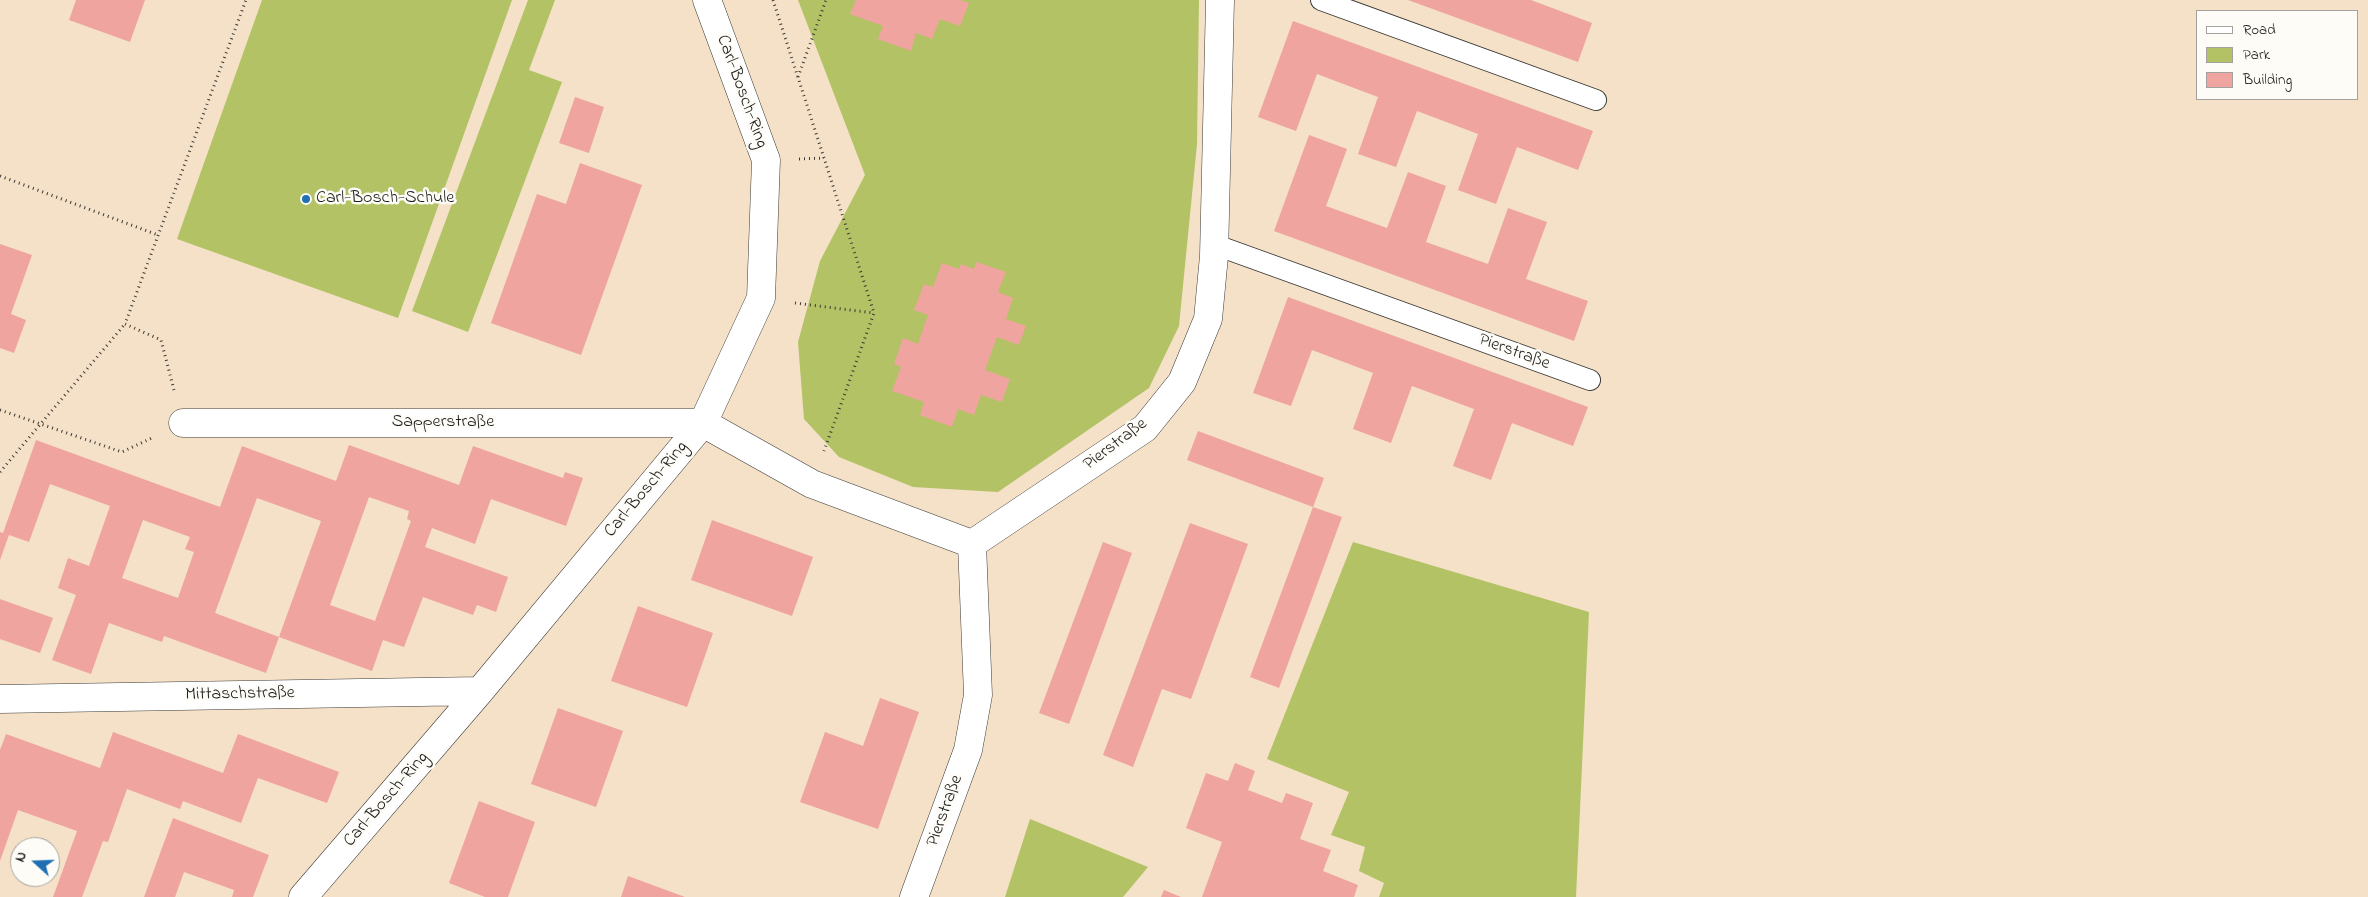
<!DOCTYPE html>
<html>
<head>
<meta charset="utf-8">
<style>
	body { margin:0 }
	#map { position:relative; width:2368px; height:897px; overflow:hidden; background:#f4e1c7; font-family:"Indie Flower",sans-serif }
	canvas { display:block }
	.legend { position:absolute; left:2196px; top:10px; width:162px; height:90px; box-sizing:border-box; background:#fdfcf7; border:1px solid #a3a29f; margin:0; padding:6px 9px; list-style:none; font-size:15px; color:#1c1c1c }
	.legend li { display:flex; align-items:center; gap:10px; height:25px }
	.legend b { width:25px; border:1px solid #a3a29f }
	.north { position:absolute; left:10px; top:837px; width:50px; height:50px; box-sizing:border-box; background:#fdfcf7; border:1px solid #a3a29f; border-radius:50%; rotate:290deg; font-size:14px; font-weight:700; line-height:20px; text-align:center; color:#1c1c1c }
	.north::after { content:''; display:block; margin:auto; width:18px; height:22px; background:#1f6fb2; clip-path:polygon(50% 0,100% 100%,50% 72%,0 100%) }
</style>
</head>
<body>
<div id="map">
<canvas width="2368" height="897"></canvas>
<ul class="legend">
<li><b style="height:6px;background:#fff"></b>Road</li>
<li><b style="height:14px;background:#b3c264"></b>Park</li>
<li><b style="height:14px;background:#efa49f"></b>Building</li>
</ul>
<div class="north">N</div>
</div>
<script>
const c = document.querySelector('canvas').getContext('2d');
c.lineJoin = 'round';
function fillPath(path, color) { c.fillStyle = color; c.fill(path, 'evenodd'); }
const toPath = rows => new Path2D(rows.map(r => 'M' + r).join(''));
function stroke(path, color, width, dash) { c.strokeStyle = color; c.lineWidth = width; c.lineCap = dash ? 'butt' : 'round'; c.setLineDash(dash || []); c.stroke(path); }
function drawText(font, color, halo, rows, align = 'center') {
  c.font = font + ' "Indie Flower",sans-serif'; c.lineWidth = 5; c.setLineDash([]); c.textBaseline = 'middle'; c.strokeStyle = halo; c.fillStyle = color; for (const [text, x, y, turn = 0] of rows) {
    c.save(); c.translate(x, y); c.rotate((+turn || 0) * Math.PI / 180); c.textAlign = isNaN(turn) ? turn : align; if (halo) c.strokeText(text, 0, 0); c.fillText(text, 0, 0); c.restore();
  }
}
const green = toPath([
	[262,0,512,0,398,318,177,239],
	[528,0,555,0,529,70,562,82,468,332,412,311],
	[798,0,1199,0,1197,144,1179,326,1149,388,998,492,913,487,839,457,804,419,798,342,820,261,865,175],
	[1353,542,1589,612,1576,897,1379,897,1384,883,1359,871,1365,847,1331,835,1349,792,1267,759],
	[1030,819,1148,867,1123,897,1005,897]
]);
const building = toPath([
	[76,0,145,0,130,42,69,20],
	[856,0,960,0,969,3,960,26,940,19,932,39,916,33,911,51,878,39,883,26,850,14],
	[1408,0,1531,0,1592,23,1578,62],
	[1293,21,1593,131,1578,170,1517,147,1496,204,1458,190,1478,134,1417,111,1396,167,1358,154,1378,97,1317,74,1296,131,1258,117],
	[575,97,604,107,589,153,559,143],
	[1309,135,1347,149,1326,206,1387,228,1408,172,1446,186,1426,242,1488,264,1508,208,1547,222,1526,279,1588,301,1574,341,1274,231],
	[580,163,642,185,581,355,491,323,537,194,566,204],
	[0,244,32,255,11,314,26,320,14,353,0,348],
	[976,262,1006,272,998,292,1013,298,1006,319,1026,326,1019,345,997,337,985,370,1010,379,1002,402,981,395,974,415,958,409,952,427,920,415,924,402,892,391,901,367,894,364,903,338,918,344,928,315,914,310,924,284,933,287,942,263,959,269,961,264,974,269],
	[1288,297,1588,407,1573,446,1512,423,1491,480,1453,466,1474,409,1412,386,1391,443,1353,429,1373,373,1312,350,1291,406,1253,393],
	[1198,431,1324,478,1313,507,1187,460],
	[36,440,220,507,242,446,336,481,349,445,459,485,473,446,563,478,565,472,583,478,566,526,491,499,475,544,432,528,425,547,508,577,496,612,477,605,473,615,423,597,404,647,383,640,372,671,279,637,321,521,257,498,215,613,279,637,266,673,164,636,162,642,109,623,91,674,52,660,76,595,58,588,68,558,89,566,110,506,50,484,29,542,9,535,0,560,0,532,3,533],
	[369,497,409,511,407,519,411,521,375,621,330,605],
	[143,520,190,537,185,549,194,552,178,598,122,578],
	[1313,507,1342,517,1279,688,1250,677],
	[712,520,813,557,792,616,691,580],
	[1190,523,1248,544,1191,699,1162,689,1133,767,1103,755],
	[1103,542,1132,553,1069,724,1039,713],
	[0,599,53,618,40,653,0,639],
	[638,606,713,633,687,707,611,681],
	[880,698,919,712,878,829,800,802,825,732,863,746],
	[558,708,623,731,596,807,531,784],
	[113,732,223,773,238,734,339,772,327,803,258,778,241,823,183,801,180,809,127,789,108,842,103,841,82,897,53,897,77,831,18,810,0,861,0,750,6,734,100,768],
	[1235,763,1255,771,1248,790,1282,803,1286,793,1313,803,1300,839,1331,850,1323,871,1358,885,1354,897,1202,897,1222,842,1186,828,1206,773,1228,781],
	[479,801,535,822,508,897,485,897,449,883],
	[173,818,269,855,253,897,232,897,234,890,184,872,175,897,144,897],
	[628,876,685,897,621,897],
	[1164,890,1181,897,1161,897]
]);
const path = toPath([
	[773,0,874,313,824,451],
	[798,77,826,0],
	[799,159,824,158],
	[0,176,158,235],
	[795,303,874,313],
	[174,390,161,340,125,324,246,0],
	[0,410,122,452,154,437],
	[0,472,125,324]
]);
const lane = toPath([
	[1321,0,1596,100],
	[1213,244,1590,380]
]);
const street = toPath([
	[183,423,703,423,812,484,972,544,1145,428,1182,382,1208,319,1214,256,1220,0],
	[0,699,480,691],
	[303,897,480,691,703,423,761,298,766,160,707,0],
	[914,897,968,750,978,695,972,544]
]);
const markers = [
	[306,199,5,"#1f6fb2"]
];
const streetNames = [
	["Carl-Bosch-Ring",741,92,70],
	["Pierstraße",1514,353,20],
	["Sapperstraße",443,423],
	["Pierstraße",1116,445,-37],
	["Carl-Bosch-Ring",647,490,-50],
	["Mittaschstraße",240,695,-1],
	["Carl-Bosch-Ring",387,800,-49],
	["Pierstraße",946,811,-70]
];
const poiNames = [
	["Carl-Bosch-Schule",316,199]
];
fillPath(green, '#b3c264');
fillPath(building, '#efa49f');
stroke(lane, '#3c3a36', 22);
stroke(street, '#3c3a36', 29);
stroke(path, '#3c3a36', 3, [1, 4]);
stroke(lane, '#fff', 20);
stroke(street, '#fff', 28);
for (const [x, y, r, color] of markers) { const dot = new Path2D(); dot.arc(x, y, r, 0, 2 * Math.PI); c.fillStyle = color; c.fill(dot); stroke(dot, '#fdfcf7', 2); }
drawText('18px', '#1c1c1c', '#fdfcf7', streetNames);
drawText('18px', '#1c1c1c', '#fdfcf7', poiNames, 'left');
</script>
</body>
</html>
